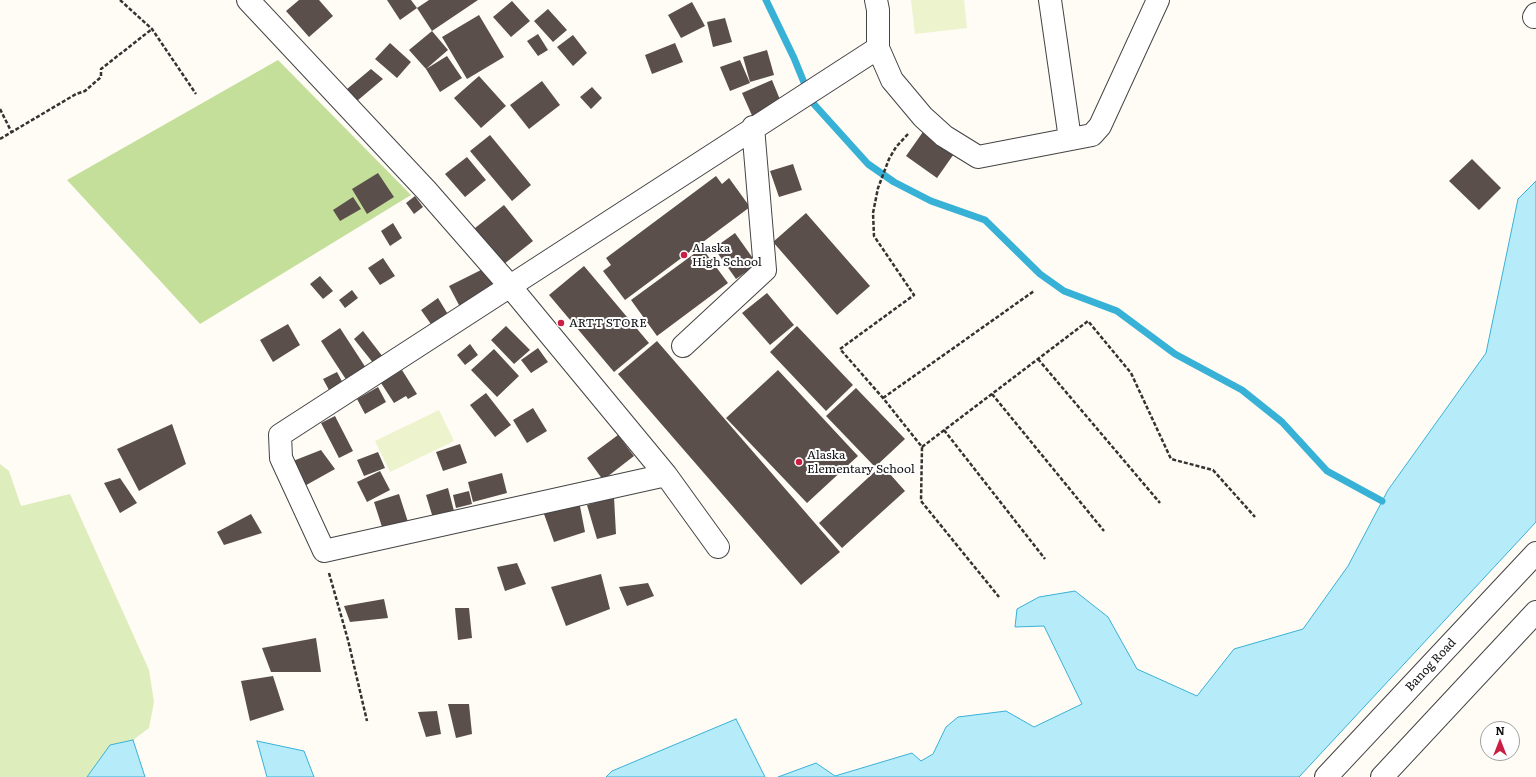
<!DOCTYPE html>
<html>
<head>
<meta charset="utf-8">
<style>
	body { margin:0 }
	#map { position:relative; width:1536px; height:777px; overflow:hidden; background:#fffbf5; font-family:Literata,serif }
	canvas { display:block }
	.north { position:absolute; left:1480px; top:721px; width:40px; height:40px; box-sizing:border-box; background:#fff; border:1px solid #a0a0a0; border-radius:50%; rotate:0deg; font-size:11px; font-weight:700; line-height:16px; text-align:center; color:#111 }
	.north::after { content:''; display:block; margin:auto; width:14px; height:18px; background:#cb1e43; clip-path:polygon(50% 0,100% 100%,50% 72%,0 100%) }
</style>
</head>
<body>
<div id="map">
<canvas width="1536" height="777"></canvas>
<div class="north">N</div>
</div>
<script>
const c = document.querySelector('canvas').getContext('2d');
c.lineJoin = 'round';
function fillPath(path, color) { c.fillStyle = color; c.fill(path, 'evenodd'); }
const toPath = rows => new Path2D(rows.map(r => 'M' + r).join(''));
function stroke(path, color, width, dash) { c.strokeStyle = color; c.lineWidth = width; c.lineCap = dash ? 'butt' : 'round'; c.setLineDash(dash || []); c.stroke(path); }
function drawText(font, color, halo, rows, align = 'center') {
  c.font = font + ' Literata,serif'; c.lineWidth = 4; c.setLineDash([]); c.textBaseline = 'middle'; c.strokeStyle = halo; c.fillStyle = color; for (const [text, x, y, turn = 0] of rows) {
    c.save(); c.translate(x, y); c.rotate((+turn || 0) * Math.PI / 180); c.textAlign = isNaN(turn) ? turn : align; if (halo) c.strokeText(text, 0, 0); c.fillText(text, 0, 0); c.restore();
  }
}
const green = toPath([
	[0,464,9,471,21,506,70,494,149,670,154,702,149,728,133,740,110,745,87,777,0,777]
]);
const forest = toPath([
	[278,60,411,195,200,324,67,180]
]);
const pitch = toPath([
	[911,0,964,0,967,28,915,34],
	[439,410,454,441,390,472,375,441]
]);
const water = toPath([
	[1536,181,1536,522,1299,777,778,777,816,763,835,776,912,753,921,761,933,754,946,727,958,717,1006,711,1034,727,1082,704,1044,626,1015,627,1017,609,1039,597,1075,591,1108,617,1137,669,1197,696,1234,649,1303,629,1348,566,1388,490,1486,353,1518,199,1536,181],
	[736,719,765,777,606,777,612,771,736,719],
	[133,740,145,777,87,777,110,745,133,740],
	[257,741,304,751,314,777,267,777,257,741]
]);
const stream = toPath([
	[766,0,794,58,812,102,868,164,894,182,931,201,985,220,1040,274,1064,291,1117,311,1175,354,1242,390,1282,422,1327,471,1382,501]
]);
const building = toPath([
	[299,0,319,0,333,16,309,37,286,11],
	[387,0,411,0,417,8,400,20],
	[429,0,478,0,432,31,417,8],
	[512,1,530,21,511,37,493,17],
	[692,2,705,26,681,38,668,15],
	[548,9,567,30,553,42,534,21],
	[479,15,504,57,467,79,442,37],
	[725,18,732,42,713,47,707,22],
	[432,31,448,50,426,69,447,56,462,78,440,92,426,69,409,50],
	[538,34,548,50,538,56,527,41],
	[573,35,587,53,573,66,557,47],
	[390,43,411,62,397,78,375,59],
	[675,43,683,62,652,74,645,55],
	[767,50,774,75,750,82,743,57],
	[740,60,750,83,730,91,720,67],
	[371,69,383,79,357,101,347,89],
	[479,76,506,106,481,128,454,98],
	[772,80,783,107,754,120,742,93],
	[542,81,560,105,529,129,510,105],
	[592,87,602,98,591,109,580,97],
	[925,129,956,151,937,178,906,156],
	[490,135,531,185,512,201,470,151],
	[467,157,486,180,465,197,445,174],
	[1472,159,1501,188,1479,210,1449,181],
	[793,164,802,190,779,197,770,171],
	[378,173,394,197,367,214,352,189],
	[716,176,722,184,729,178,750,207,625,300,603,271,611,265,606,258],
	[415,196,423,207,414,214,406,203],
	[353,197,361,209,340,221,333,210],
	[504,205,533,241,499,268,470,232],
	[806,213,870,286,837,315,773,242],
	[393,223,402,238,390,246,381,231],
	[735,233,757,264,736,279,714,248],
	[702,248,728,283,657,336,631,300],
	[383,258,395,276,380,285,368,268],
	[584,266,649,343,614,372,549,295],
	[487,267,497,288,460,307,449,286],
	[320,276,333,291,323,299,310,284],
	[352,290,358,298,345,308,339,300],
	[767,293,794,325,770,345,742,313],
	[438,298,449,316,433,327,421,310],
	[288,324,300,345,273,362,260,340],
	[506,326,530,350,514,364,491,340],
	[797,326,853,385,826,411,770,352],
	[340,328,366,368,347,381,321,341],
	[363,331,383,357,374,364,354,339],
	[657,341,840,552,801,585,618,374],
	[470,344,478,355,465,365,457,355],
	[538,348,548,362,531,373,521,360],
	[494,349,519,376,497,397,471,370],
	[402,370,417,394,408,399,406,396,394,403,381,383],
	[778,370,858,456,807,503,726,418],
	[337,372,344,385,330,392,323,379],
	[378,387,386,402,365,414,357,399],
	[856,388,905,439,875,467,826,416],
	[486,393,511,425,495,437,470,405],
	[533,408,547,431,527,443,513,420],
	[335,416,353,451,339,458,321,423],
	[172,424,186,464,139,491,117,449],
	[618,435,634,456,603,480,587,458],
	[460,444,467,463,443,471,436,452],
	[321,450,335,469,301,488,293,461],
	[378,452,385,468,364,476,357,460],
	[882,465,905,491,842,548,819,523],
	[380,471,390,490,367,502,357,482],
	[502,473,507,493,473,502,468,482],
	[120,478,137,503,120,513,104,483],
	[448,488,454,511,433,518,426,495],
	[469,491,472,504,456,508,453,495],
	[399,494,408,522,383,530,374,502],
	[614,497,616,534,597,539,587,505],
	[579,501,585,532,554,542,544,514],
	[251,514,262,533,224,545,217,532],
	[517,563,526,584,505,591,497,567],
	[601,574,610,609,566,626,551,587],
	[648,583,654,596,627,606,619,587],
	[384,599,388,618,350,622,344,606],
	[455,608,469,608,472,638,458,640],
	[316,638,321,672,271,672,262,648],
	[273,676,284,710,250,721,241,681],
	[448,704,469,704,472,734,456,738],
	[437,711,441,734,426,737,418,712]
]);
const path = toPath([
	[120,0,152,29,196,94],
	[0,109,12,133],
	[908,134,896,147,889,159,878,188,873,213,874,236,914,295,840,349,883,398,922,447,921,501,999,597],
	[0,139,76,94,85,91,101,77,101,69,152,29],
	[1038,359,1160,503],
	[992,394,1104,531],
	[883,398,1034,291],
	[944,430,1045,559],
	[922,447,1088,321,1131,373,1171,459,1213,470,1255,517],
	[329,573,348,640,367,721]
]);
const minor = toPath([
	[248,0,426,190,509,285,666,475,718,547],
	[876,0,878,10,878,48,892,80,923,117,944,136,978,157,1092,135,1100,126,1158,0],
	[1050,0,1070,139],
	[1534,17,1536,14],
	[683,346,765,270,753,127],
	[666,475,324,551,281,458,280,435,878,48],
	[1326,777,1536,553],
	[1382,777,1536,612]
]);
const markers = [
	[684,255,4,"#cb1e43"],
	[561,323,4,"#cb1e43"],
	[799,462,4,"#cb1e43"]
];
const poiNames = [
	["Alaska",692,248],
	["High School",692,262],
	["ARTT STORE",569,323],
	["Alaska",807,455],
	["Elementary School",807,469]
];
const streetNames = [
	["Banog Road",1431,665,-47]
];
fillPath(green, '#ddedbb');
fillPath(forest, '#c4df99');
fillPath(pitch, '#edf4cd');
fillPath(water, '#b6ecfa');
stroke(water, '#38b1d6', 1);
stroke(stream, '#38b1d6', 7);
fillPath(building, '#5b4f4c');
stroke(minor, '#444', 24);
stroke(path, '#333', 2.5, [4, 2]);
stroke(minor, '#fff', 22);
for (const [x, y, r, color] of markers) { const dot = new Path2D(); dot.arc(x, y, r, 0, 2 * Math.PI); c.fillStyle = color; c.fill(dot); stroke(dot, '#fff', 1.5); }
drawText('12px', '#111', '#fff', poiNames, 'left');
drawText('12px', '#111', '#fff', streetNames);
</script>
</body>
</html>
